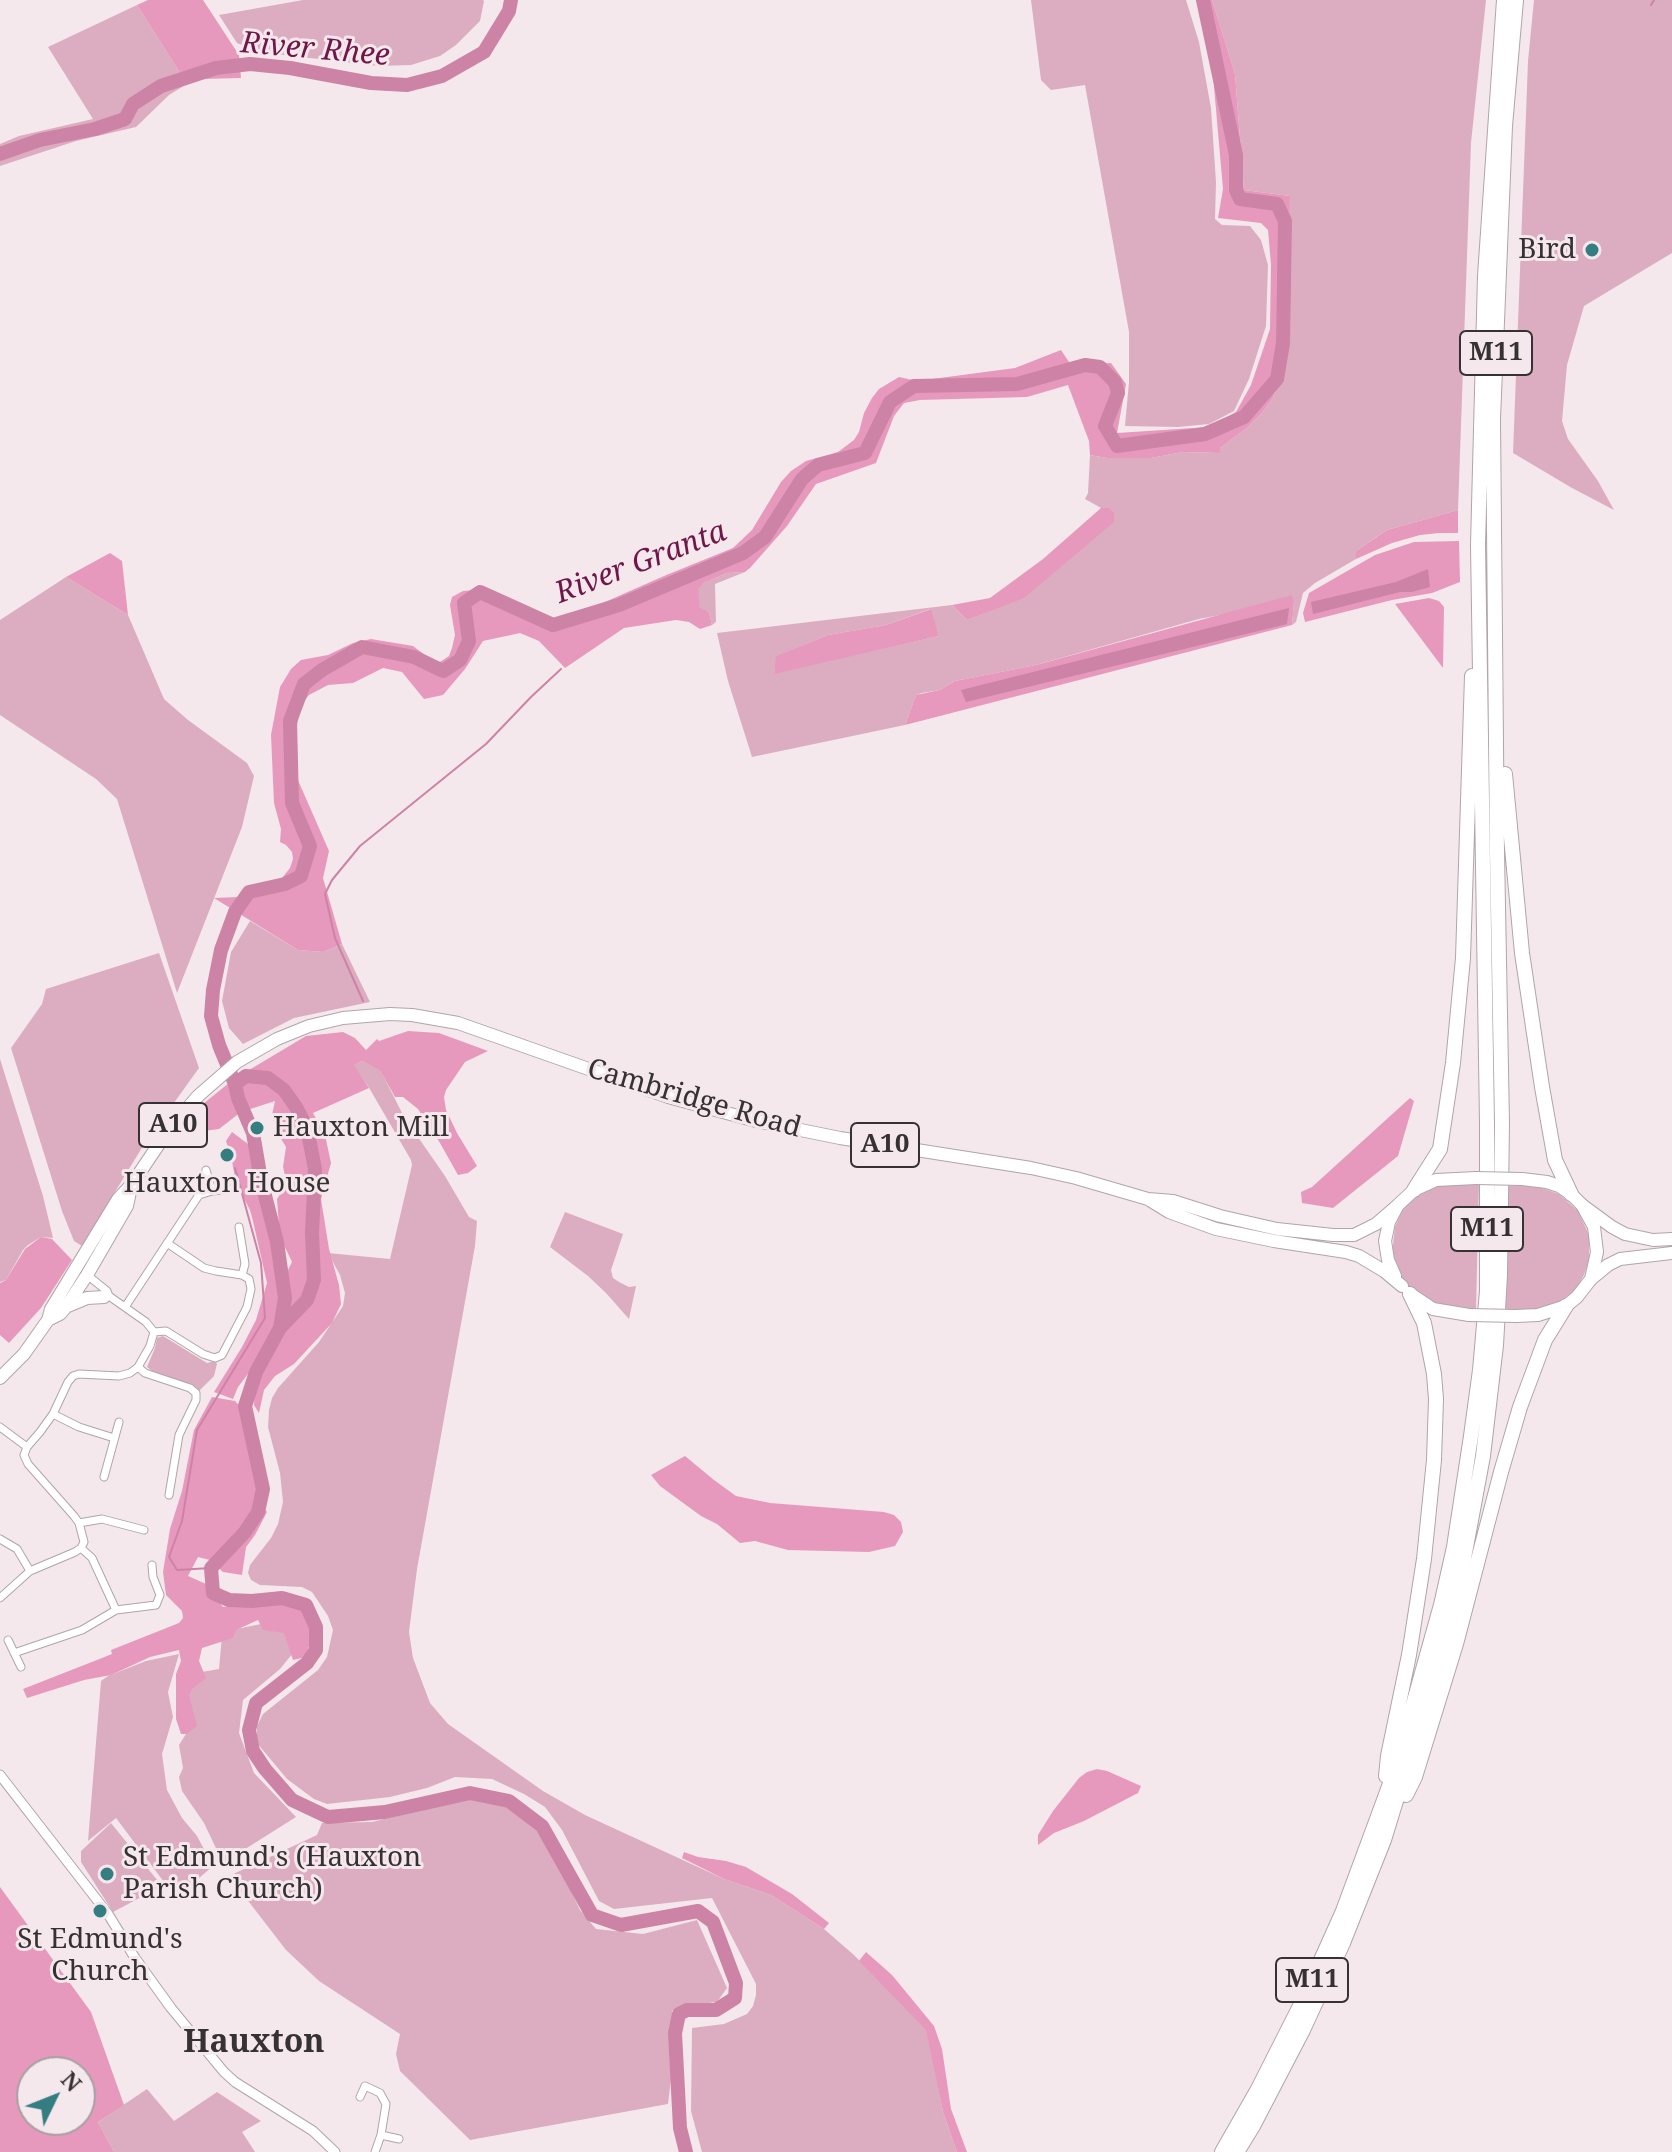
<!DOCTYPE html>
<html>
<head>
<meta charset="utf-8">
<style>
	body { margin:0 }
	#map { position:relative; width:1672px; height:2152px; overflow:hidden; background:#f4e8ed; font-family:"Noto Serif",serif }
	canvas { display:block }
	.north { position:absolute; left:16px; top:2056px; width:80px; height:80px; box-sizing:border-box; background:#f4e8ed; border:2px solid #a89fa3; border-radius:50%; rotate:47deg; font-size:22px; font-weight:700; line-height:32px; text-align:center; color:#363133 }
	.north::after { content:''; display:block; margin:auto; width:28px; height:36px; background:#347d81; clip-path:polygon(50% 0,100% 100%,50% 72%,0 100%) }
</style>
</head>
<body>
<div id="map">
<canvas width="1672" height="2152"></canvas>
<div class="north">N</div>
</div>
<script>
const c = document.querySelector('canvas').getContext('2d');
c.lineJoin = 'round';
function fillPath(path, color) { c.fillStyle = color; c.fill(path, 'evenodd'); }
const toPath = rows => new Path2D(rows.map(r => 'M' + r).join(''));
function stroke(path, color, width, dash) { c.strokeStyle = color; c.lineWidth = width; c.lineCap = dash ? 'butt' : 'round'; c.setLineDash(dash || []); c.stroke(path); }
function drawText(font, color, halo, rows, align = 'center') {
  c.font = font + ' "Noto Serif",serif'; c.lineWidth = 6; c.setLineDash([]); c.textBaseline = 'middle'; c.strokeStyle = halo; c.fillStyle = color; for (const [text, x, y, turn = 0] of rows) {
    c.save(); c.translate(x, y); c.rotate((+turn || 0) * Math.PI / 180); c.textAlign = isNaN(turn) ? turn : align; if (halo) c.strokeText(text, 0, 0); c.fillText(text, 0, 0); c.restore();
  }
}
const green = toPath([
	[303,0,483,0,484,1,480,21,456,45,440,56,411,65,379,66,258,52,237,43,219,15],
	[1031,0,1186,0,1199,42,1211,108,1216,182,1215,219,1222,225,1250,226,1261,240,1268,265,1266,326,1249,379,1234,411,1209,424,1178,427,1125,426,1129,382,1129,332,1085,85,1051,90,1041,80],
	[1212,0,1486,0,1471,143,1458,510,1387,530,1375,538,1356,551,1356,559,1315,583,1303,593,1296,622,1292,625,1294,601,1199,619,1036,665,955,681,940,690,922,693,916,695,905,725,752,757,728,681,717,633,952,605,967,620,989,611,1109,508,1101,508,1085,499,1088,493,1090,455,1107,458,1151,458,1183,452,1220,453,1220,448,1247,428,1261,414,1273,398,1285,353,1290,196,1244,190,1235,74],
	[930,609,939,636,774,673,777,656,828,635,886,625],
	[1534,0,1672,0,1672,253,1584,306,1567,365,1562,421,1568,439,1598,481,1614,510,1572,488,1513,453,1528,61],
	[137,5,187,84,169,95,136,127,76,141,0,166,0,144,19,136,93,119,48,47],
	[745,572,715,584,716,622,712,625,709,612,700,609,697,589,704,583,727,573],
	[66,577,128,615,164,699,188,720,247,763,254,776,242,827,177,993,117,799,96,779,0,715,0,620],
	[250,921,298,950,323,952,342,944,370,1002,294,1018,243,1044,229,1028,222,1001,231,952],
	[159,953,199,1068,143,1146,82,1246,74,1241,62,1211,11,1048,42,1004,46,989],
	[0,1059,43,1196,53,1238,41,1237,28,1245,23,1250,6,1280,0,1282],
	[362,1061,380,1069,404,1117,445,1176,469,1217,477,1221,475,1246,417,1569,409,1632,413,1658,430,1703,448,1724,543,1791,585,1815,724,1879,771,1895,824,1929,854,1955,927,2030,943,2112,957,2152,702,2152,691,2111,692,2028,724,2024,747,2014,753,2006,756,1995,756,1984,712,1898,614,1909,599,1901,562,1830,545,1807,524,1794,492,1779,455,1777,427,1788,390,1797,327,1804,314,1799,287,1779,257,1743,257,1726,263,1714,318,1670,327,1657,333,1630,328,1616,312,1592,302,1587,260,1585,251,1580,248,1573,250,1565,271,1538,278,1524,283,1502,280,1473,268,1427,269,1410,272,1398,278,1388,319,1342,343,1306,345,1293,340,1275,328,1253,390,1259,412,1165,411,1160,368,1086,353,1065],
	[1479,1183,1476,1309,1454,1309,1436,1306,1413,1292,1401,1279,1392,1254,1395,1227,1402,1211,1413,1197,1437,1184],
	[1534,1185,1559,1194,1578,1211,1589,1235,1589,1260,1584,1275,1576,1289,1557,1304,1542,1310,1503,1311,1506,1186],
	[565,1212,623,1234,611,1270,613,1278,619,1282,629,1287,636,1286,629,1319,606,1293,588,1276,550,1247],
	[163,1336,207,1363,215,1361,217,1364,214,1376,199,1391,193,1385,153,1372,147,1367,155,1348,157,1338],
	[261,1624,288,1625,298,1647,280,1669,243,1700,239,1733,254,1773,296,1817,223,1863,204,1823,182,1791,179,1777,183,1768,179,1745,191,1726,187,1695,196,1673,219,1669,222,1636,227,1631],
	[179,1654,168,1692,173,1717,162,1754,167,1790,182,1818,197,1836,213,1866,176,1898,116,1818,88,1841,101,1681,108,1676,146,1661],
	[472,1798,501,1804,530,1821,552,1851,580,1910,596,1929,643,1934,697,1920,727,1988,717,2002,682,2006,672,2011,672,2071,668,2104,470,2140,400,2071,396,2054,400,2034,319,1981,286,1950,229,1876,317,1835,322,1823,372,1822],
	[111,1823,162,1886,113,1912,81,1862,81,1851],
	[147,2089,174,2121,217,2092,261,2121,242,2132,255,2152,114,2152,98,2122]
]);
const forest = toPath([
	[148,0,203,0,239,55,241,78,202,79,187,84,137,5],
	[1202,0,1212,0,1235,74,1244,190,1290,196,1288,323,1285,353,1278,381,1273,398,1261,414,1247,428,1220,448,1220,453,1183,452,1151,458,1107,458,1090,455,1089,441,1068,385,1027,397,920,400,904,403,894,416,876,463,816,484,787,526,750,568,745,572,727,573,704,583,698,589,700,608,709,612,712,625,700,629,689,622,676,620,624,628,565,668,539,641,520,633,483,641,465,669,443,695,424,699,402,672,383,668,353,683,328,685,309,695,301,705,295,736,297,778,329,851,323,878,342,944,323,952,298,950,214,898,238,897,246,890,282,878,290,868,293,859,292,852,286,845,280,842,281,829,274,803,271,735,280,687,291,669,301,660,328,655,353,643,371,639,413,646,437,664,449,656,452,648,455,635,450,605,452,597,463,591,476,590,486,592,542,618,557,620,571,617,664,576,733,548,752,530,781,482,791,471,806,461,838,452,854,440,859,432,864,413,872,398,879,389,899,377,917,381,1015,368,1061,350,1071,365,1111,363,1126,384,1117,433,1209,427,1236,412,1251,385,1270,329,1271,265,1268,230,1261,223,1218,218,1223,189,1212,64],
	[1101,508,1109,508,1114,513,1114,522,1024,598,967,620,952,605,990,598,1043,559],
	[1458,510,1458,533,1439,533,1420,535,1392,543,1356,559,1356,551,1387,530],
	[1459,541,1460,582,1432,593,1392,600,1305,622,1303,613,1309,593,1375,555,1414,542],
	[110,553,122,561,128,615,66,577],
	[1292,595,1294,601,1292,625,905,725,916,695,940,690,955,681,1036,665],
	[1429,598,1439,601,1444,607,1443,668,1395,604],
	[931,609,939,636,774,674,776,656,828,635,886,625],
	[408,1031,439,1033,488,1051,465,1062,446,1090,444,1097,446,1110,457,1133,477,1166,468,1173,458,1175,440,1143,418,1109,403,1097,395,1097,380,1070,362,1061,354,1065,369,1088,313,1113,325,1135,331,1163,321,1199,329,1249,339,1285,341,1304,332,1323,294,1364,275,1376,264,1390,259,1413,254,1405,255,1380,251,1370,238,1387,233,1399,214,1392,242,1347,256,1320,267,1283,253,1221,250,1210,236,1183,231,1156,226,1141,232,1132,248,1144,261,1148,259,1171,270,1188,271,1232,276,1265,285,1276,292,1262,284,1245,279,1225,277,1199,287,1184,283,1167,286,1147,277,1132,272,1115,275,1101,241,1112,219,1129,196,1132,181,1140,187,1124,203,1104,234,1079,306,1036,343,1032,355,1038,366,1050,377,1039,379,1041],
	[1410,1098,1414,1101,1398,1156,1333,1208,1302,1203,1301,1192,1312,1187],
	[41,1237,52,1239,72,1260,41,1308,9,1343,0,1335,0,1283,6,1280,25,1249],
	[212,1397,235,1401,244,1411,258,1470,259,1501,267,1512,255,1535,246,1547,242,1575,223,1572,210,1560,198,1557,188,1576,206,1584,223,1607,274,1601,290,1603,301,1607,313,1632,306,1657,293,1660,284,1633,263,1630,258,1620,236,1630,233,1638,202,1648,199,1661,206,1678,193,1688,189,1695,197,1726,187,1734,181,1734,176,1719,176,1674,181,1661,179,1650,150,1657,111,1675,84,1680,27,1698,23,1689,102,1658,112,1654,111,1650,179,1623,183,1618,182,1611,166,1595,163,1572,170,1529,182,1491,194,1430],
	[685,1456,714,1480,736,1496,770,1503,884,1512,894,1515,901,1522,903,1532,895,1546,869,1552,788,1550,755,1541,740,1543,717,1524,701,1516,660,1486,651,1475],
	[1097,1769,1107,1771,1141,1786,1138,1793,1084,1821,1054,1833,1038,1845,1038,1835,1053,1811,1079,1778,1087,1772],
	[684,1852,698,1857,726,1861,746,1867,792,1894,829,1923,824,1929,771,1895,724,1879,682,1858],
	[0,1887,91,2012,124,2105,98,2122,114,2152,0,2152],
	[80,2072,80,2120,32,2120,32,2072],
	[866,1952,892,1975,934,2026,942,2049,951,2109,967,2152,957,2152,943,2112,926,2030,859,1961]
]);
const water = toPath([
	[1428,569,1430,587,1412,592,1400,592,1313,614,1311,602,1396,582],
	[1289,608,1287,624,966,702,961,690]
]);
const stream = toPath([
	[1651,5,1654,0],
	[363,1001,335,938,325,894,332,880,360,846,486,744,531,697,561,669],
	[211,1568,177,1570,169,1557,182,1521,197,1430,265,1318,261,1263,235,1168]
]);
const river = toPath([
	[0,154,40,140,95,129,125,119,133,104,161,86,216,68,250,64,290,68,371,83,407,85,442,76,484,52,509,11,511,0],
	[235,1084,246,1076,268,1078,284,1090,296,1107,307,1128,315,1169,312,1233,314,1280,307,1300,280,1328],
	[686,2152,680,2128,675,2033,679,2014,687,2010,716,2010,735,1998,736,1983,713,1922,698,1911,621,1925,592,1915,542,1826,509,1801,470,1793,385,1812,328,1817,292,1800,265,1769,253,1751,249,1730,256,1703,307,1663,316,1650,316,1627,306,1605,282,1598,252,1601,229,1600,213,1593,211,1568,245,1532,258,1512,263,1489,245,1406,256,1372,280,1328,285,1298,277,1242,261,1180,253,1133,238,1098,235,1084,219,1045,211,1016,213,990,221,950,235,912,249,892,285,884,301,876,310,846,292,803,290,721,304,684,322,670,362,647,414,657,443,671,460,660,469,641,464,603,480,592,553,625,619,605,743,553,765,537,802,479,818,465,865,453,890,402,914,386,1017,384,1085,365,1100,367,1115,382,1118,393,1105,426,1117,446,1205,434,1244,417,1277,379,1283,343,1285,221,1277,204,1240,199,1236,190,1236,155,1203,0]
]);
const minor = toPath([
	[212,1191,233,1189],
	[239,1227,245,1264,242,1275],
	[125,1307,199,1195,212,1191,206,1170],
	[154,1332,166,1331,203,1354,215,1358,222,1355,247,1307,251,1289,249,1279,242,1275,216,1271,204,1268,167,1243],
	[138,1367,145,1373,190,1388,196,1393,196,1400,179,1435,169,1495],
	[53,1414,79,1427,114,1438],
	[0,1427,27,1447],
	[104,1477,119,1422],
	[79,1523,102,1519,144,1530],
	[0,1539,17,1549,30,1571],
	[81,1548,92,1558,116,1610],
	[0,1598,30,1571,75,1552,81,1548,84,1542,79,1523,74,1516,28,1464,24,1455,27,1447,40,1432,53,1414,68,1382,73,1376,79,1374,119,1376,130,1373,138,1367,150,1346,154,1332,146,1322,109,1296,107,1291,86,1274],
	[8,1640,21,1667],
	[14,1653,82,1630,116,1610,156,1605,160,1595,153,1577,152,1565],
	[360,2097,365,2086,380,2093,386,2104,381,2135,375,2152],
	[381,2135,399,2139]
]);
const tertiary = toPath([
	[0,1775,108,1914,135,1958,171,2008,224,2072,235,2082,313,2131,335,2152]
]);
const primary = toPath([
	[1582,1205,1612,1227,1625,1234,1653,1240,1672,1239],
	[1591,1279,1608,1265,1620,1259,1672,1253]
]);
const trunk = toPath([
	[1151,1201,1169,1212,1216,1229,1274,1241,1346,1252,1359,1256,1384,1271,1402,1286],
	[1395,1276,1388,1260,1385,1241,1389,1222,1398,1205,1414,1190,1436,1180,1476,1178],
	[1409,1293,1433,1309,1469,1315],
	[68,1306,87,1298,104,1297],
	[1516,1316,1538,1315,1566,1306,1577,1297,1591,1279,1597,1252,1594,1227,1582,1205,1571,1194,1559,1186,1547,1182,1522,1179],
	[48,1320,60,1314,66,1307,87,1275,127,1206,131,1187],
	[0,1378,24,1354,48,1320,51,1309,118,1199,132,1184,167,1132,198,1096,237,1062,277,1039,309,1026,343,1018,390,1014,412,1015,458,1023,668,1097,756,1121,840,1138,1031,1168,1076,1178,1148,1199,1173,1201,1220,1216,1277,1229,1333,1235,1354,1235,1376,1224,1398,1205]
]);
const motorway = toPath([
	[1505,774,1522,953,1542,1087,1555,1160,1571,1194],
	[1414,1190,1440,1149,1453,1063,1463,958,1472,676],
	[1386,1776,1388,1756,1409,1655,1424,1559,1434,1460,1436,1399,1434,1374,1424,1323,1410,1294],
	[1406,1795,1415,1777,1456,1644,1501,1472,1520,1407,1545,1340,1566,1306],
	[1222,2152,1258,2089,1303,2000,1343,1911,1394,1773,1441,1605,1454,1547,1471,1436,1480,1370,1487,1291,1487,1123,1478,545,1485,276,1504,0],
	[1237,2152,1253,2126,1303,2030,1343,1943,1384,1840,1429,1693,1464,1558,1483,1456,1496,1345,1500,1275,1502,1123,1497,852,1493,419,1505,126,1516,0]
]);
const trunkBridge = toPath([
	[1476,1178,1522,1179],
	[1469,1315,1516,1316]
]);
const markers = [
	[1592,250,8,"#347d81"],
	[257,1128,8,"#347d81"],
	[227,1155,8,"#347d81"],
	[107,1874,8,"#347d81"],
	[100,1911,8,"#347d81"]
];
const shields = [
	[1496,353,72],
	[173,1125,68],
	[885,1145,68],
	[1487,1229,72],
	[1312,1980,72]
];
const shieldNames = [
	["M11",1496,353],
	["A10",173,1125],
	["A10",885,1145],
	["M11",1487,1229],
	["M11",1312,1980]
];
const poiNames = [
	["Bird",1576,250,"right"],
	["Hauxton Mill",273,1128],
	["Hauxton House",227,1184,"center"],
	["St Edmund's (Hauxton",123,1858],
	["Parish Church)",123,1890],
	["St Edmund's",100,1940,"center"],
	["Church",100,1972,"center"]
];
const streetNames = [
	["Cambridge Road",694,1099,16]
];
const waterNames = [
	["River Rhee",315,50,5],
	["River Granta",641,563,-21]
];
const quarterNames = [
	["Hauxton",254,2043]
];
fillPath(green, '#dcadc1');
fillPath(forest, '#e699bc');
fillPath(water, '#cd83a5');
stroke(stream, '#cd83a5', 2);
stroke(river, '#cd83a5', 14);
stroke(minor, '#b0a5a9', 9);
stroke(tertiary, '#b0a5a9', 11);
stroke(primary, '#b0a5a9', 14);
stroke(trunk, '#b0a5a9', 14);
stroke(motorway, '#b0a5a9', 16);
stroke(minor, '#fff', 7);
stroke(tertiary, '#fff', 9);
stroke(primary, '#fff', 12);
stroke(trunk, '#fff', 12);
stroke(motorway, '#fff', 14);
stroke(trunkBridge, '#b0a5a9', 14, []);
stroke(trunkBridge, '#fff', 12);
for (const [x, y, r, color] of markers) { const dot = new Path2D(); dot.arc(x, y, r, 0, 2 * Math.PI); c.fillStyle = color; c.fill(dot); stroke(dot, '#f4e8ed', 3); }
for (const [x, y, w] of shields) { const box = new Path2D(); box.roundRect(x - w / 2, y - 22, w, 44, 6); c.fillStyle = '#f4e8ed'; c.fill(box); stroke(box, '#363133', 2); }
drawText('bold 26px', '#363133', null, shieldNames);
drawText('28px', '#363133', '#f4e8ed', poiNames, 'left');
drawText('28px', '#363133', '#f4e8ed', streetNames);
drawText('italic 30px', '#701749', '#f4e8ed', waterNames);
drawText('bold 32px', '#363133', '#f4e8ed', quarterNames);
</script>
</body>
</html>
